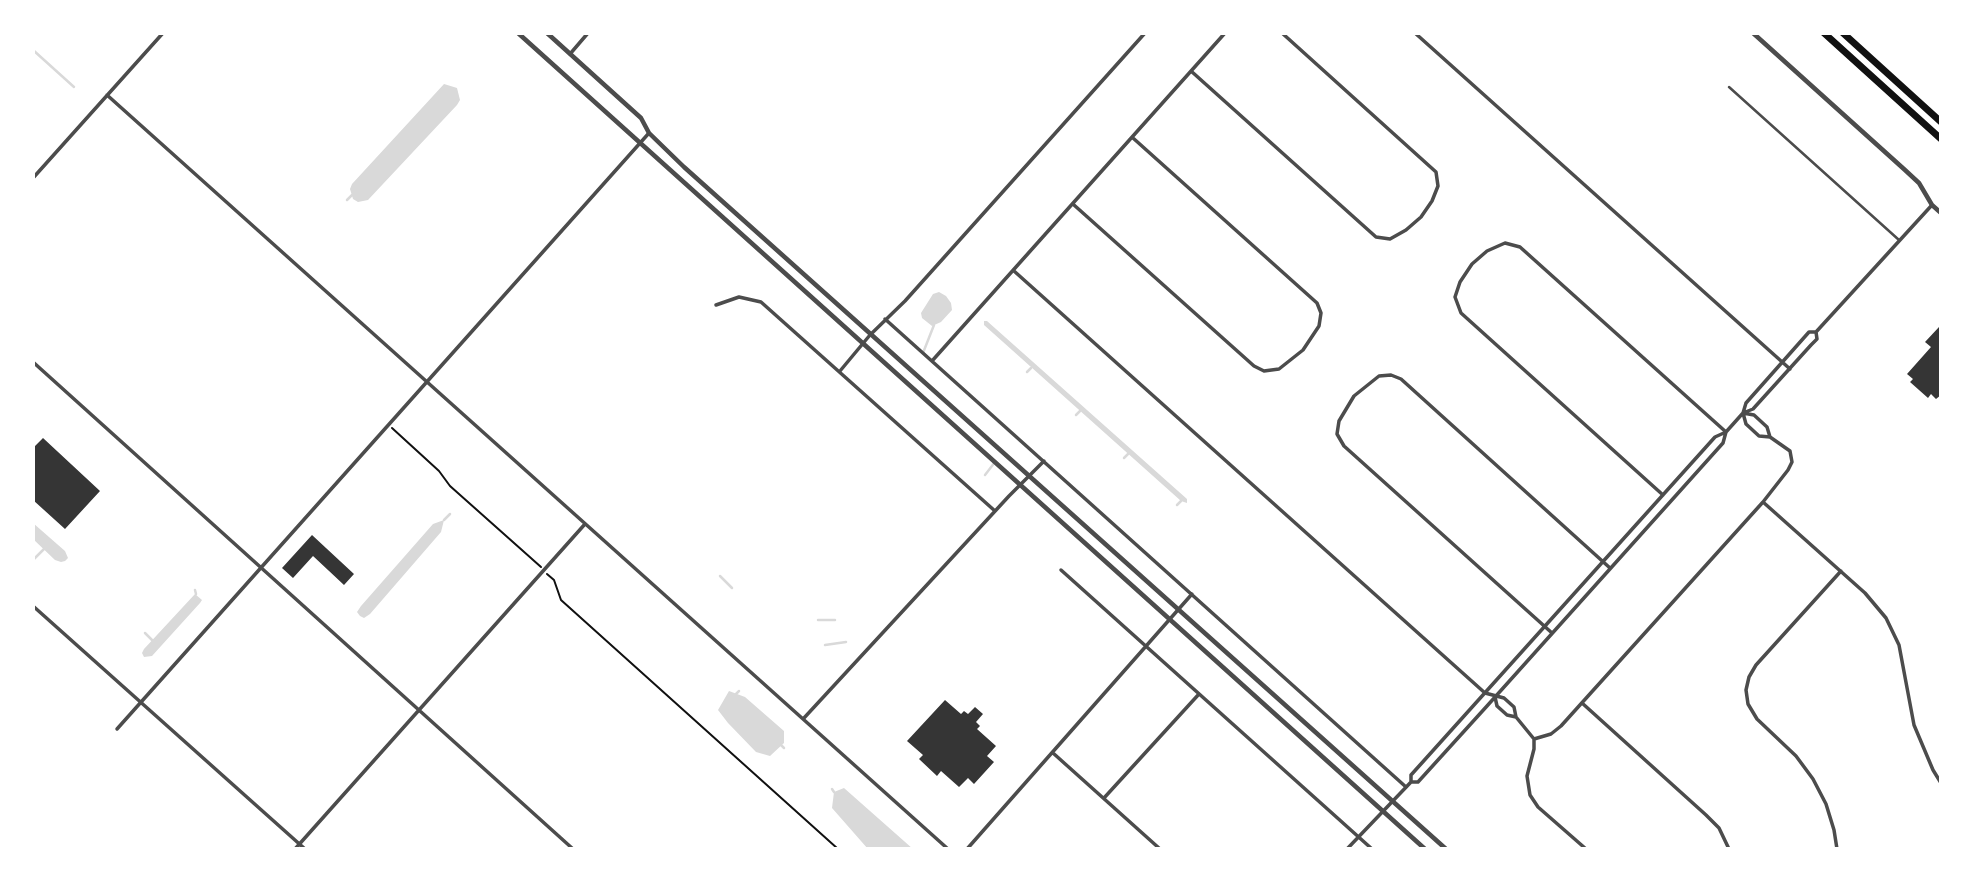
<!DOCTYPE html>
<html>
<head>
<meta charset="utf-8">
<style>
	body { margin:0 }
	#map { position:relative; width:1974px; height:882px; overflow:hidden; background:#fff; font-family:Cabin,sans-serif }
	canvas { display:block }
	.frame { position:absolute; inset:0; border:35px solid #fff; pointer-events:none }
</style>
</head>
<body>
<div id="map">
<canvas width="1974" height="882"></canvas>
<div class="frame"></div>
</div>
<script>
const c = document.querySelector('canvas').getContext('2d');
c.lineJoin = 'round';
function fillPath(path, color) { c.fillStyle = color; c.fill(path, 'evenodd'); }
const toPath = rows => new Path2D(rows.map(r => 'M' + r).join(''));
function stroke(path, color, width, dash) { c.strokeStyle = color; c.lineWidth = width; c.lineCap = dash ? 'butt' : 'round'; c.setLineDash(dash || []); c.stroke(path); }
const water = toPath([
	[444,84,457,88,460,100,457,105,368,200,358,202,353,199,350,189,352,184],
	[939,292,946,296,951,303,952,310,941,322,932,326,922,318,921,313,933,294],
	[984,321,987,321,1187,499,1187,503,1181,501,984,325],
	[444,520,441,532,370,614,364,618,360,616,357,612,361,606,433,524],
	[33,523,65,551,68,558,65,561,61,562,55,560,33,539],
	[195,594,202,600,200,603,152,656,144,657,142,653,144,649],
	[729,691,745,697,784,731,784,743,770,756,756,752,728,723,718,710],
	[844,788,913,849,868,849,832,808,834,792]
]);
const stream = toPath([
	[33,50,74,87],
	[347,200,352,195],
	[923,353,934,325],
	[1027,372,1031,368],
	[1076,415,1080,411],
	[1124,458,1128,454],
	[985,475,995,462],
	[1177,505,1181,501],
	[444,520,450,514],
	[34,559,44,549],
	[720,576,732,588],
	[195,590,196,594],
	[818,620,835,620],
	[145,633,153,641],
	[825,645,846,642],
	[736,694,739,691],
	[781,745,784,748],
	[832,789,834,792]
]);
const building = toPath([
	[1939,327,1941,395,1936,399,1931,394,1928,398,1910,382,1913,379,1907,374,1931,347,1925,342],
	[43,438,100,491,65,529,33,500,33,448],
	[312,535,354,574,344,585,313,556,293,578,282,568],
	[945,700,961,714,964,711,968,714,975,707,983,714,976,722,980,726,977,729,996,746,987,756,994,762,974,784,968,778,959,787,941,771,937,776,919,759,923,755,907,741]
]);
const path = toPath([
	[392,428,439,471,450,486,541,567],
	[547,574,554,580,561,600,838,849]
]);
const pedestrian = toPath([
	[1729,87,1899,240]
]);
const minor = toPath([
	[1118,33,1121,33],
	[1415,33,1790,369],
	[570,54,588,33],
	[1191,71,1376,237,1390,239,1406,230,1421,217,1432,201,1438,186,1436,172,1282,33],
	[107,95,948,849],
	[33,178,163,33],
	[1074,205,1254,366,1264,371,1279,369,1303,350,1319,326,1321,313,1317,303,1133,138],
	[1014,271,1485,693,1504,698,1514,707,1516,717,1534,739,1534,749,1527,776,1530,795,1538,807,1586,849],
	[716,305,739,297,761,302,995,511],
	[885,319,1406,787],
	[932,361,1225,33],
	[33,362,573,849],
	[840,371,870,335,905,301,1145,33],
	[1743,413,1746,403,1809,332,1816,332,1932,205],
	[1743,413,1754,415,1767,427,1770,437],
	[1663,495,1461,313,1455,297,1460,282,1472,264,1487,251,1505,243,1520,247,1726,432],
	[1763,502,1865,593,1886,618,1899,645,1914,725,1933,770,1941,783],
	[1061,570,1372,849],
	[33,606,305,849],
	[1552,633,1344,446,1337,434,1339,421,1354,396,1379,376,1391,375,1401,379,1610,568],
	[1495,697,1497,706,1507,715,1516,717],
	[1582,703,1706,815,1719,828,1729,849],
	[804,718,1009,496,1044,461],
	[117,729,649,133],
	[1534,739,1551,734,1561,726,1763,502,1788,470,1792,462,1790,451,1770,437,1759,436,1746,424,1743,413],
	[1053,753,1160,849],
	[1411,782,1418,782,1487,706,1723,443,1726,432],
	[1104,798,1199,694],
	[295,849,585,524],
	[967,849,1192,594],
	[1347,849,1411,782,1411,775,1715,437,1726,432,1743,413,1753,409,1811,345,1817,339,1816,332],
	[1837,849,1834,830,1826,804,1813,779,1796,756,1757,719,1748,704,1746,690,1749,677,1756,665,1841,571]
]);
const tertiary = toPath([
	[518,33,1425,849],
	[547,33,641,118,649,133,684,167,1446,849],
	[1753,33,1905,170,1919,183,1932,205,1941,213]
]);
const motorway = toPath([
	[1824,33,1941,139],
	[1843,33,1941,122]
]);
fillPath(water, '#d9d9d9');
stroke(stream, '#d9d9d9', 2.5);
fillPath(building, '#353535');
stroke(path, '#111', 2);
stroke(pedestrian, '#4c4c4c', 2.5);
stroke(minor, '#4c4c4c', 3.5);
stroke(tertiary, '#4c4c4c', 4.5);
stroke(motorway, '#111', 7);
</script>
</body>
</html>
